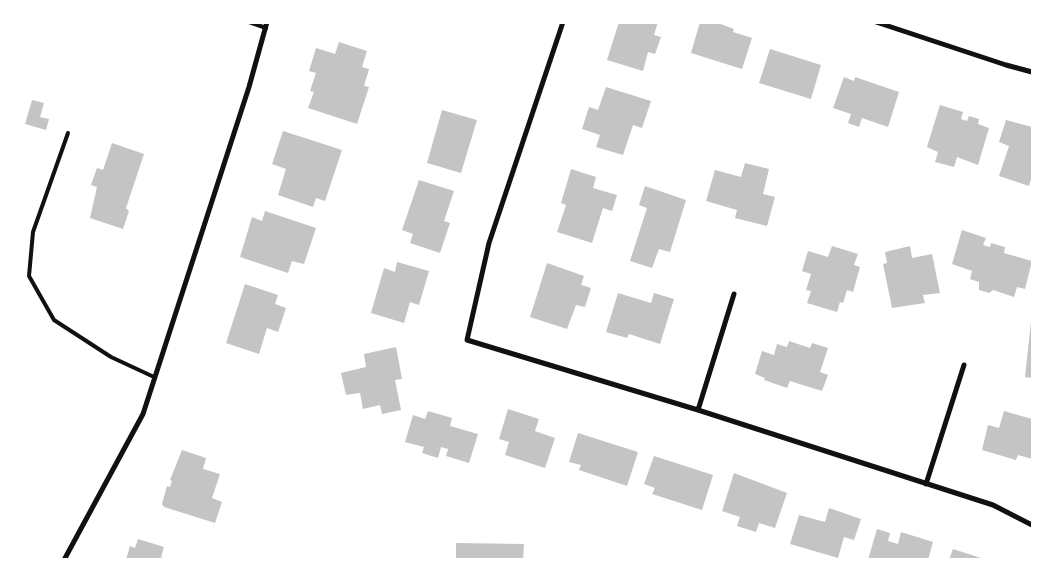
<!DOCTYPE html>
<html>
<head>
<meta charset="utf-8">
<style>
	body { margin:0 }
	#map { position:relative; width:1055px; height:582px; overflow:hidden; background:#fff; font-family:"Times New Roman",serif }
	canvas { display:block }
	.frame { position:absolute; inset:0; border:24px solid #fff; pointer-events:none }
</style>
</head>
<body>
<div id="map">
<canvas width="1055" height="582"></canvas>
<div class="frame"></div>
</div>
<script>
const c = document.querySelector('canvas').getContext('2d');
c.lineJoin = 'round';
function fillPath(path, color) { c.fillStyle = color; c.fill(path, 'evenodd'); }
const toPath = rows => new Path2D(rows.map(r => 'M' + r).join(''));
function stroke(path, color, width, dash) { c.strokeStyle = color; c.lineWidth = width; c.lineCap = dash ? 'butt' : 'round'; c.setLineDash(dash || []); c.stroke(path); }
const building = toPath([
	[619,22,658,22,654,35,661,37,655,54,648,52,643,71,607,60],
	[700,22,715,22,734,29,733,32,752,38,742,69,691,53],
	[339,42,367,51,362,67,369,69,364,86,369,87,357,124,308,108,314,92,310,91,316,73,309,71,316,48,335,54],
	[770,49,821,65,811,99,759,83],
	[844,77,854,81,855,77,899,92,888,127,862,118,859,127,848,123,851,114,833,108],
	[606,87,651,101,642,128,633,125,623,155,596,147,600,135,582,129,589,107,598,110],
	[32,100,44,103,40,117,49,119,46,130,25,124],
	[940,105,963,112,961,119,967,121,969,116,979,119,978,124,989,128,978,165,957,157,954,167,935,162,938,152,927,147],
	[442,110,477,120,461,173,427,163],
	[1006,120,1032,127,1032,176,1029,186,999,176,1009,146,999,142],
	[283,131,342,150,325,201,316,198,313,207,278,195,286,169,272,164],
	[112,143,144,154,126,208,129,211,123,229,90,218,97,187,91,185,97,168,103,170],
	[745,163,769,169,763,194,775,197,767,226,735,218,737,210,706,201,715,170,741,177],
	[571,169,596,177,593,188,617,195,612,211,603,208,592,243,557,232,566,205,561,203],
	[419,180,454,191,444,221,450,223,440,253,410,243,413,234,402,230],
	[645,186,686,200,670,252,659,249,652,268,630,261,647,208,639,205],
	[265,211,316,228,304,264,292,261,288,273,240,257,252,217,262,221],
	[962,230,986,238,983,245,990,247,991,243,1005,247,1004,253,1032,261,1025,289,1017,287,1014,297,993,290,989,293,979,290,979,282,970,279,972,271,952,264],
	[832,246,858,254,854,265,860,267,853,292,847,290,843,303,840,302,837,312,807,303,811,291,806,290,811,274,802,271,808,251,828,257],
	[910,246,912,258,932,254,940,293,923,295,925,303,892,308,883,264,887,263,885,252],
	[397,262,429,271,419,305,410,302,404,323,371,313,384,268,395,272],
	[547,263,584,276,581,285,591,288,585,307,576,305,567,329,530,317],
	[245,284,278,295,275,304,286,308,278,332,267,328,259,354,226,343],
	[618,293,651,303,654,293,674,299,660,344,629,334,627,338,606,332],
	[1031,322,1032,322,1032,378,1025,377],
	[789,341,810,348,812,343,828,348,820,372,828,375,822,391,790,381,787,388,764,380,765,378,755,374,762,351,774,355,777,344,787,347],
	[396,347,402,379,395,380,401,410,382,414,380,405,363,409,360,393,346,395,341,373,366,367,364,354],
	[508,409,539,419,535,431,555,438,545,468,505,455,509,442,499,439],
	[428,411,452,418,450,426,478,434,469,463,446,456,448,449,441,447,438,458,422,453,424,447,405,442,413,415,425,419],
	[1004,411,1032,419,1032,459,1018,455,1016,460,982,450,988,425,999,428],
	[578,433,638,452,627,486,579,470,581,465,569,462],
	[182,450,206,458,203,469,220,474,212,498,222,502,215,523,164,507,162,504,167,486,170,487,172,481,170,480],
	[654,456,713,475,702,510,652,494,655,488,644,484],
	[734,473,787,493,775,528,759,523,756,532,737,526,740,517,722,511],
	[829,508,861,519,854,540,844,537,838,558,790,544,799,515,825,522],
	[877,529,890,533,888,541,898,544,901,532,933,542,928,560,868,560],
	[138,539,164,547,161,557,167,560,126,560,130,546,135,548],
	[456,543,524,544,523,560,456,560],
	[953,549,984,559,984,560,949,560]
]);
const service = toPath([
	[249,22,266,28],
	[68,133,33,232,29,276,54,320,111,357,154,377]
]);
const minor = toPath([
	[563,22,489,243,467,340,698,410,993,505,1032,525],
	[876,22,1006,65,1032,72],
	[698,410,734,294],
	[926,484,964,365],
	[64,560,143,414,249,87,267,22]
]);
fillPath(building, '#c4c4c4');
stroke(service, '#111', 4);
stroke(minor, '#111', 5);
</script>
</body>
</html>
